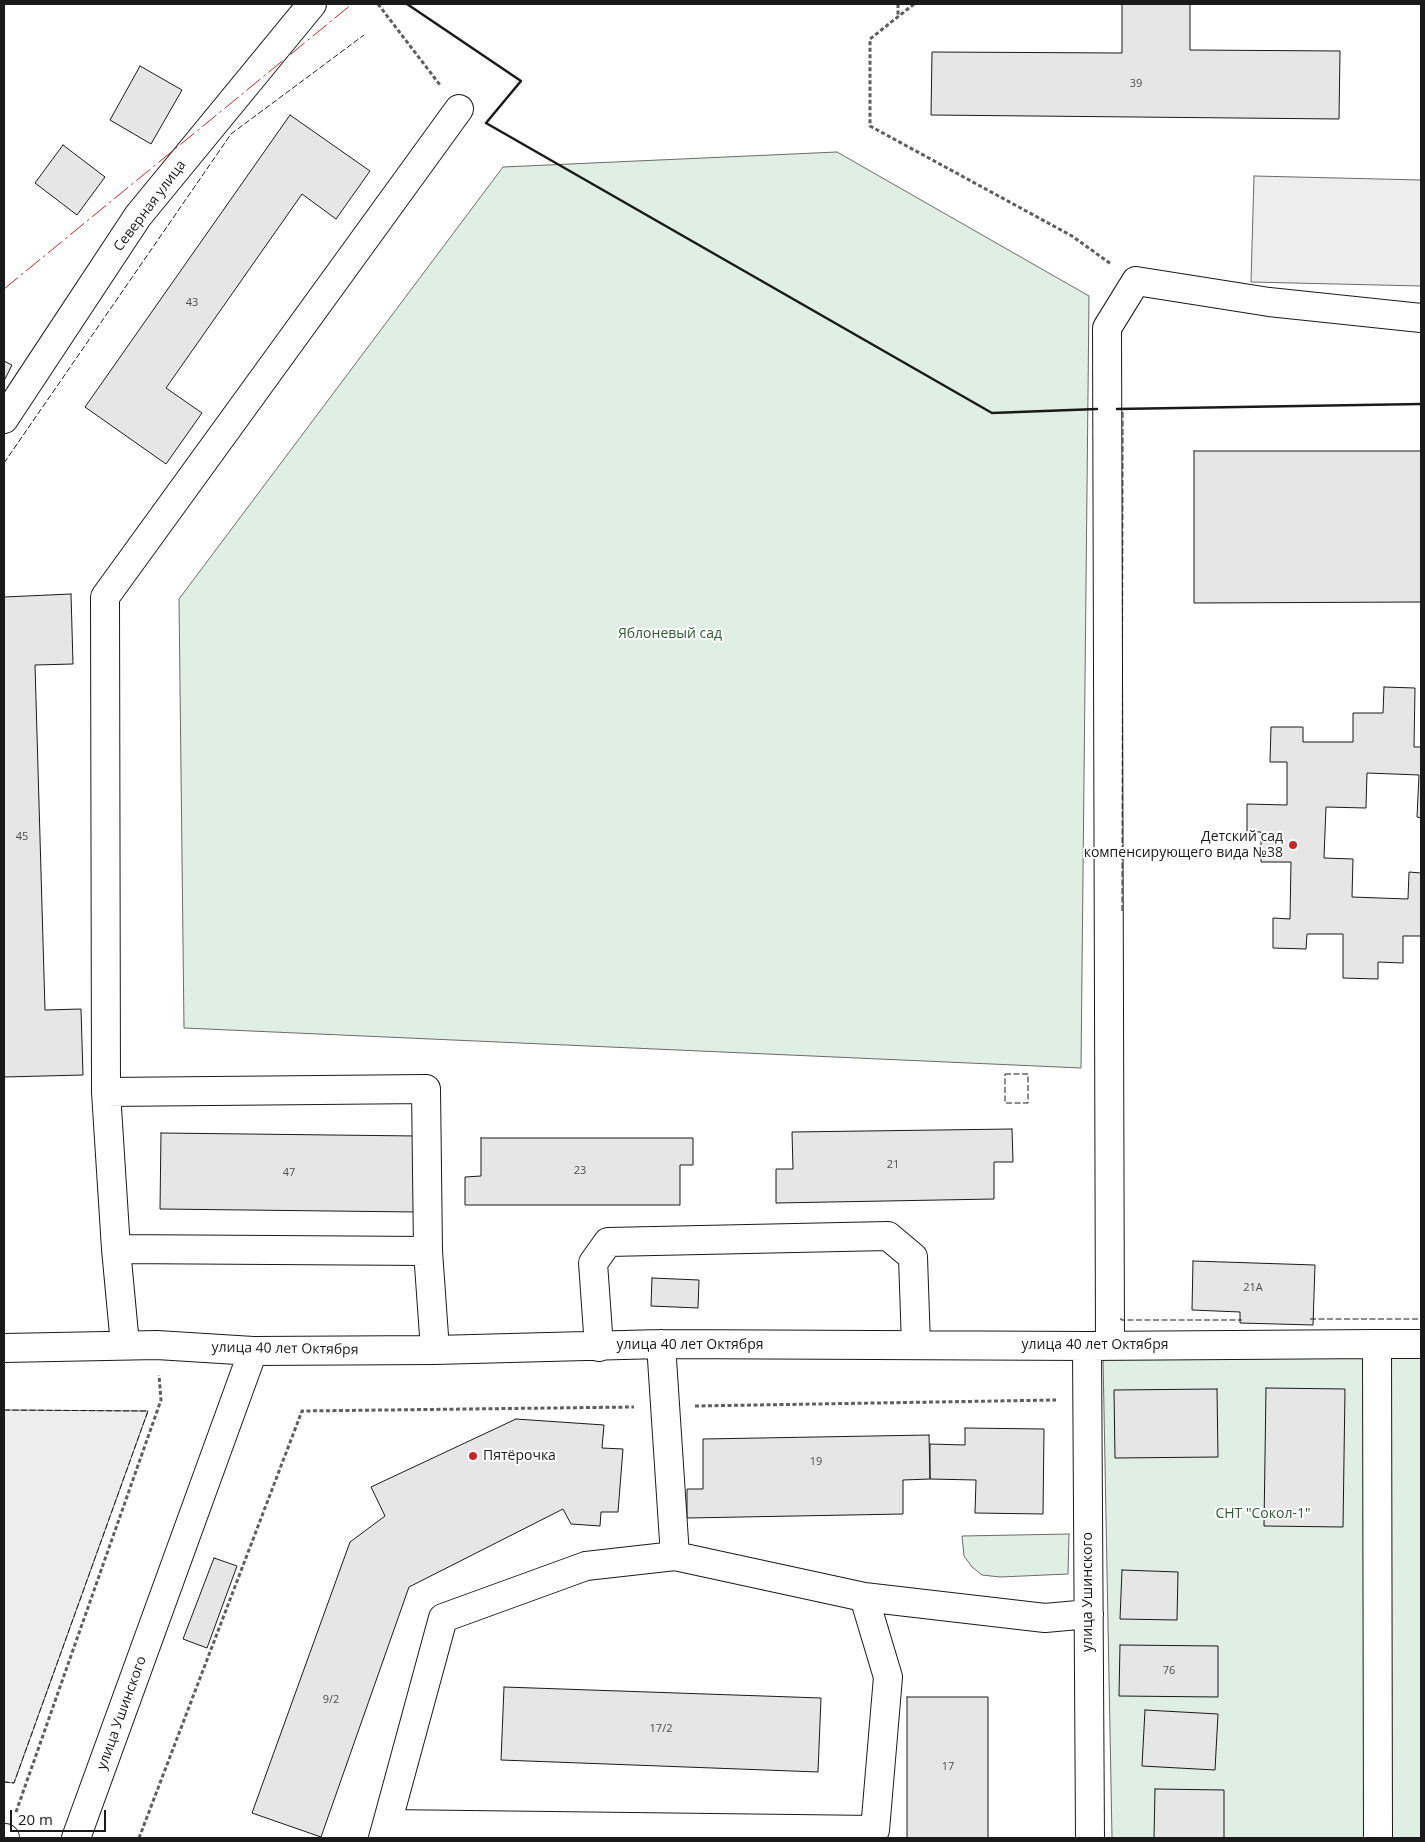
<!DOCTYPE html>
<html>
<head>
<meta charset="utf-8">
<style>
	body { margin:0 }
	#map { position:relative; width:1425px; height:1842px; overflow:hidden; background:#fff; font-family:"Open Sans",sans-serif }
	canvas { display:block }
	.frame { position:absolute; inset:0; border:5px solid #1a1a1a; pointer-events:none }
	.scale { position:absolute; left:10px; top:1810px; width:96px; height:22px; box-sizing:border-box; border:2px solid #1a1a1a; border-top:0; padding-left:6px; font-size:15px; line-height:18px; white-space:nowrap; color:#1a1a1a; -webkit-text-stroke:4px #fff; paint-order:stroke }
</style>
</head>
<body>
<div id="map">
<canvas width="1425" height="1842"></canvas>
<div class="frame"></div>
<div class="scale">20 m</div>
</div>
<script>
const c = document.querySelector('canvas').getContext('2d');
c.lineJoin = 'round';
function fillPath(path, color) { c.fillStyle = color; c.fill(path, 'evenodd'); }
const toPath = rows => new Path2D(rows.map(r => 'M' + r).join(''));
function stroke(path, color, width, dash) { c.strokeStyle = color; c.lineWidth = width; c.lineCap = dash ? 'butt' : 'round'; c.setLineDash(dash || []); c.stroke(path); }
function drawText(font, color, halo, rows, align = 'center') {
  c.font = font + ' "Open Sans",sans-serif'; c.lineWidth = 4; c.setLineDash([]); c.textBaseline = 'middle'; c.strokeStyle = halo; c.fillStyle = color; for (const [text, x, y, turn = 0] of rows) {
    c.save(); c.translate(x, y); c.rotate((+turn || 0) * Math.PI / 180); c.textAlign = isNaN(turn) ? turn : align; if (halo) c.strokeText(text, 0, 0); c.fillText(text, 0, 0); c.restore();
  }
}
const green = toPath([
	[837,152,1089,296,1081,1068,184,1028,179,599,503,167,837,152],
	[1421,1355,1421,1838,1112,1838,1103,1357,1421,1355],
	[1069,1534,1068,1574,1000,1577,982,1575,972,1567,964,1556,962,1536,1069,1534]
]);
const parking = toPath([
	[1254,176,1421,180,1421,286,1251,282,1254,176],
	[4,1410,148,1411,14,1783,4,1782,4,1410]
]);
const building = toPath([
	[1122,4,1190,4,1190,50,1340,51,1339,119,931,115,932,52,1122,53,1122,4],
	[140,66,182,90,151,144,110,120,140,66],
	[290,115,370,171,336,219,302,194,166,388,202,413,166,464,85,407,290,115],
	[63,145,105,177,77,215,35,183,63,145],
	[4,361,12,365,4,381,4,361],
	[1194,451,1421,451,1421,602,1194,603,1194,451],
	[71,594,73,664,35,665,45,1010,81,1009,83,1075,4,1077,4,597,71,594],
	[1384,687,1415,688,1414,747,1421,747,1421,818,1417,817,1419,775,1367,773,1366,808,1326,807,1324,858,1353,859,1352,897,1408,899,1409,872,1421,873,1421,936,1403,936,1403,963,1378,962,1378,979,1343,978,1343,934,1307,934,1306,949,1273,948,1273,918,1290,919,1291,862,1261,862,1261,832,1247,832,1247,804,1287,805,1287,762,1270,762,1271,727,1303,727,1303,742,1353,742,1353,713,1383,713,1384,687],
	[1012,1129,1013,1162,994,1162,994,1199,776,1203,776,1169,793,1169,792,1132,1012,1129],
	[161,1133,417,1136,416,1212,160,1209,161,1133],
	[481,1138,693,1138,693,1165,680,1165,680,1205,465,1205,465,1177,481,1176,481,1138],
	[1193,1261,1315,1265,1313,1325,1240,1323,1240,1312,1192,1310,1193,1261],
	[652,1278,699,1280,698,1308,651,1306,652,1278],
	[1266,1388,1345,1389,1343,1527,1264,1526,1266,1388],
	[1217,1389,1218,1457,1115,1458,1114,1390,1217,1389],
	[516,1419,604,1425,602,1448,623,1449,618,1512,601,1512,600,1526,571,1524,563,1509,409,1587,321,1837,252,1813,350,1542,385,1516,371,1487,516,1419],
	[965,1428,1044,1429,1043,1514,975,1513,976,1480,930,1479,930,1444,965,1445,965,1428],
	[929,1435,930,1479,903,1480,903,1514,687,1518,687,1489,703,1489,703,1439,929,1435],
	[214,1558,237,1566,207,1648,183,1639,214,1558],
	[1122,1570,1178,1572,1177,1620,1120,1619,1122,1570],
	[1120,1645,1218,1646,1218,1697,1119,1696,1120,1645],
	[504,1687,821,1698,818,1772,501,1760,504,1687],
	[907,1697,988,1697,988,1838,907,1838,907,1697],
	[1145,1710,1218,1714,1215,1770,1142,1766,1145,1710],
	[1155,1789,1224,1790,1224,1838,1154,1838,1155,1789]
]);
const path = toPath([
	[378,4,440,85],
	[898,4,898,16],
	[914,4,870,39,870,126,1072,236,1111,264],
	[695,1406,1056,1400],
	[16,1812,161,1400,159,1375],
	[139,1838,302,1411,634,1407]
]);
const minor = toPath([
	[4,419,138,216,312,4],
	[106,1092,105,597,459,109],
	[116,1249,125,1345],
	[428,1251,426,1089,106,1092,116,1249,428,1251,435,1350],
	[1110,1345,1107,328,1136,281,1269,302,1421,318],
	[1087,1346,1090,1838],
	[599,1347,593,1263,608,1242,888,1236,913,1257,916,1345],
	[4,1348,157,1345,253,1351,435,1350,661,1344,1087,1346,1377,1344],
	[864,1597,1045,1618,1089,1614],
	[387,1824,443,1618,586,1566,675,1556],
	[4,1838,5,1838],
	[76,1838,253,1351],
	[383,1838,387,1824,875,1830,888,1677,864,1597,675,1556,661,1344],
	[1378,1838,1377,1344,1421,1344]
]);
const fence = toPath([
	[4,463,231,134,364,35],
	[1122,911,1123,408],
	[1005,1074,1028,1074,1028,1103,1005,1103,1005,1074],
	[1121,1318,1121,1320,1242,1320],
	[1310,1319,1421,1319],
	[4,1410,148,1411,14,1783,4,1782]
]);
const wall = toPath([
	[407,4,521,81,486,123,992,413,1097,409],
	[1117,409,1421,404]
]);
const power = toPath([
	[4,289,352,4]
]);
const markers = [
	[1293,845,5,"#c62828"],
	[473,1456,5,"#c62828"]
];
const numberNames = [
	["39",1136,84],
	["43",192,303],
	["45",22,837],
	["21",893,1165],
	["23",580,1171],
	["47",289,1173],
	["21А",1253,1288],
	["19",816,1462],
	["76",1169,1671],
	["9/2",331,1700],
	["17/2",661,1729],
	["17",948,1767]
];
const streetNames = [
	["Северная улица",150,206,-53],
	["улица 40 лет Октября",690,1345],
	["улица 40 лет Октября",1095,1345],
	["улица 40 лет Октября",285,1349,1],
	["улица Ушинского",1088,1592,-90],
	["улица Ушинского",122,1713,-70]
];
const parkNames = [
	["Яблоневый сад",670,634],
	["СНТ \"Сокол-1\"",1263,1514]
];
const poiNames = [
	["Детский сад",1283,837],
	["компенсирующего вида №38",1283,853],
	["Пятёрочка",483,1456,"left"]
];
fillPath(green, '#e0efe3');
stroke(green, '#6a6a6a', 1);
fillPath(parking, '#ededed');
stroke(parking, '#6a6a6a', 1);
fillPath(building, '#e6e6e6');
stroke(building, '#1a1a1a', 1);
stroke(minor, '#1a1a1a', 30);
stroke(path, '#5f5f5f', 3, [4, 2.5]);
stroke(minor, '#fff', 28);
stroke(fence, '#1a1a1a', 1, [6, 2.5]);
stroke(wall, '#1a1a1a', 2.5);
stroke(power, '#c62828', 1, [18, 4, 2.5, 4]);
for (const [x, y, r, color] of markers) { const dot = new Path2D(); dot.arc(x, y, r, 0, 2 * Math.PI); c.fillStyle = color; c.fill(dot); stroke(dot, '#fff', 2); }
drawText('11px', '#4d4d4d', null, numberNames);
drawText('14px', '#1a1a1a', '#fff', streetNames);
drawText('14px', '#2b5a34', '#fff', parkNames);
drawText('14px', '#1a1a1a', '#fff', poiNames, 'right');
</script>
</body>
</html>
